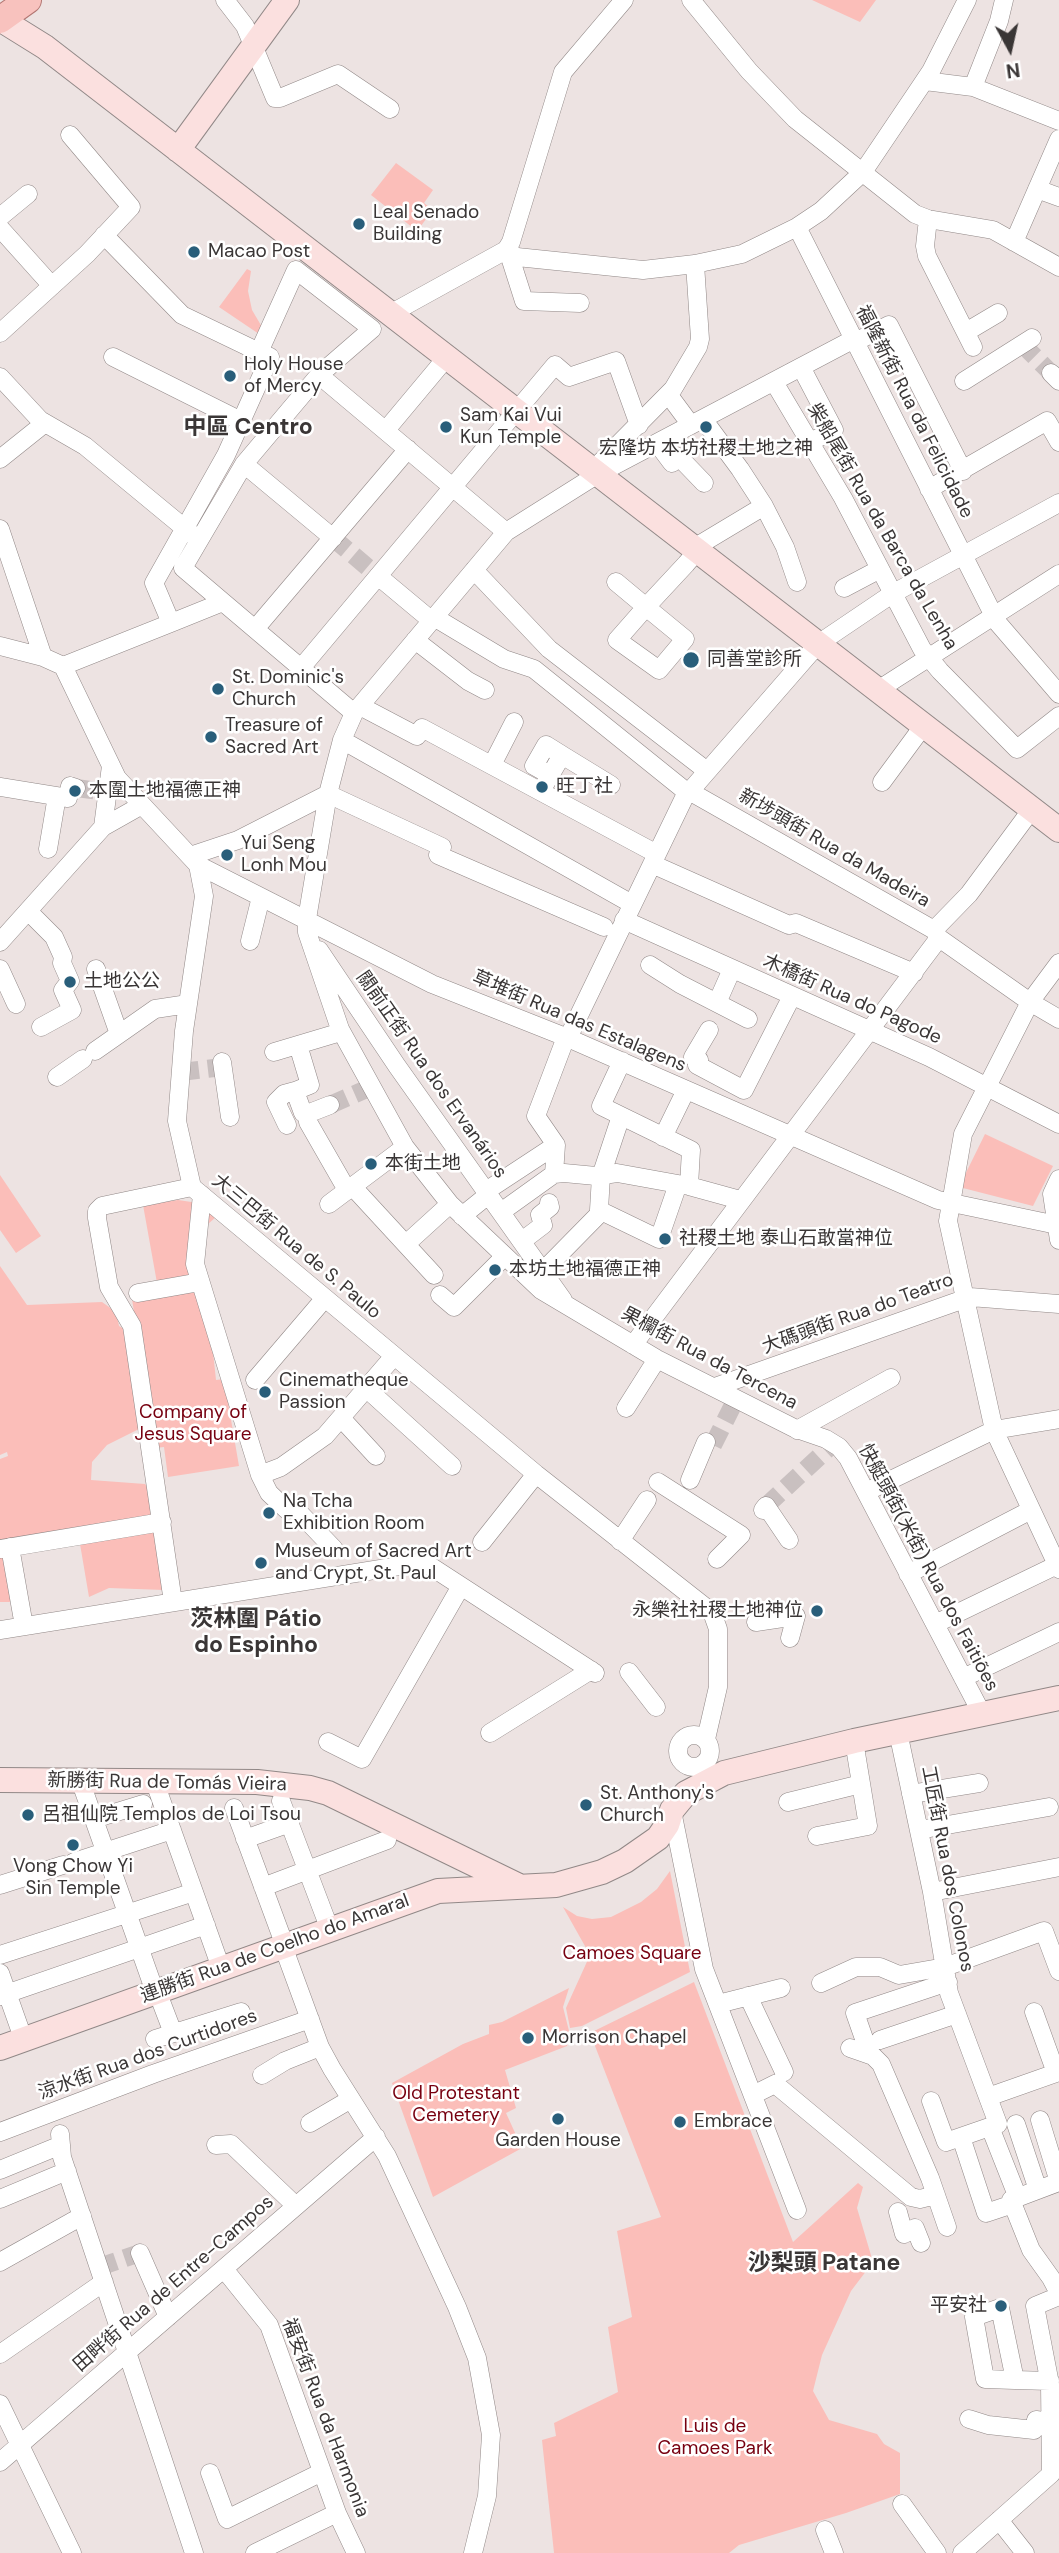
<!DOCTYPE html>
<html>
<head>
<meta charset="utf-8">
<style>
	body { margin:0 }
	#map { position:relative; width:1059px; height:2553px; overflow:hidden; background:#ede3e2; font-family:"DM Sans",sans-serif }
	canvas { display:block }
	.north { position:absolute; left:975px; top:14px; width:70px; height:70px; -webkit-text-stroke:5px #fff; paint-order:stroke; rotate:172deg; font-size:19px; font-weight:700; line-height:28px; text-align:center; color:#3a3636 }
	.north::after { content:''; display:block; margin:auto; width:24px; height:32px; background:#3a3636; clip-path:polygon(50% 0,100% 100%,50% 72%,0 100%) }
</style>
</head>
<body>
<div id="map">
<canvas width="1059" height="2553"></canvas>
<div class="north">N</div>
</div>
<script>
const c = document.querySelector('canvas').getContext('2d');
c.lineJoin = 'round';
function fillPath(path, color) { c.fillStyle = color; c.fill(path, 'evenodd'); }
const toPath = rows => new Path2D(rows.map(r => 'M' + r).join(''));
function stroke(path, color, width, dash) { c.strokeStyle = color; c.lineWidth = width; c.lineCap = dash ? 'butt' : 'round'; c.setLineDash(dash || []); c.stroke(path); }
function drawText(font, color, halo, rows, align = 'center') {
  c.font = font + ' "DM Sans","Noto Sans SC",sans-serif'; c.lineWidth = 5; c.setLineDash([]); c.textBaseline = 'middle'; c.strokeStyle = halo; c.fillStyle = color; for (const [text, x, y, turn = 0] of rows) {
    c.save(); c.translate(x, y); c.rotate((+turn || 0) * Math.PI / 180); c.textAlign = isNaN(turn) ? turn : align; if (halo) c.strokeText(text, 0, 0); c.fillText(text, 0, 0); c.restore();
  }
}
const green = toPath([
	[812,0,876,0,860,22],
	[396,163,433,190,424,203,433,210,417,231,371,195],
	[247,269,251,271,248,291,252,310,262,327,259,334,219,307],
	[985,1134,1053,1166,1033,1206,959,1187],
	[0,1175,41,1236,16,1253,0,1230],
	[178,1200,205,1204,216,1217,200,1231,216,1380,224,1379,239,1466,168,1477,164,1447,155,1448,132,1299,159,1294,143,1205],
	[0,1266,27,1305,102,1302,116,1312,119,1326,124,1329,139,1429,107,1445,92,1462,91,1480,145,1484,153,1494,164,1590,109,1588,89,1597,80,1544,13,1555,18,1602,0,1602,0,1459,8,1456,7,1452,0,1455],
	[670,1871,690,1972,582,2026,570,2028,566,2008,590,1955,563,1907,577,1916,592,1919,611,1917,641,1902,657,1889],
	[694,1982,793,2242,858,2183,863,2187,857,2208,873,2262,851,2291,822,2355,813,2391,829,2420,877,2434,884,2444,900,2453,900,2494,846,2513,739,2545,729,2553,554,2553,542,2440,556,2436,554,2423,618,2392,608,2327,632,2317,617,2231,661,2217,590,2033],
	[569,1988,563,2007,570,2035,567,2046,505,2070,516,2108,506,2113,522,2148,433,2197,392,2083,463,2044,489,2034,489,2025,502,2022]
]);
const streetTunnel = toPath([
	[1022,344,1051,373],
	[333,538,378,576],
	[76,788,107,792],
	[181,1072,223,1067],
	[330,1105,371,1087],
	[713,1445,736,1399],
	[766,1506,834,1443],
	[99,2267,140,2253]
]);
const street = toPath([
	[225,0,245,26,275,98,280,98,338,74,390,109],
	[691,0,749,71,795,119,915,214,928,219,993,230,1059,267],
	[925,81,973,87,1059,121],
	[973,87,999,21,1004,0],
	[1037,189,1059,197],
	[0,217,28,194],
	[928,219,925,246,927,256,973,347],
	[797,227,997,622,1059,694],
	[0,228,52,286],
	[104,235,182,315,259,352],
	[1014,242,1059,139],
	[506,250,517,257,643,270,695,264,742,254,797,227,821,211,863,172,931,71,967,0],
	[509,254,524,301,580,303],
	[296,270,372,329,319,375,244,464,183,568,223,602,171,623,154,583,226,455,270,357,259,352,296,270],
	[390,314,506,250,511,242,563,72,624,0],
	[966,332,998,313],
	[0,333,87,254,131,207,70,135],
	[854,339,598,474,506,532,354,713,342,740,328,794,307,919,307,932,340,1029,405,1147,450,1204,541,1290,657,1359,794,1428,826,1439,839,1447,848,1458,982,1714],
	[855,342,889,325,963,471],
	[113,357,241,421],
	[801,367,834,430,810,442],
	[1051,373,1059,381],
	[319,375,506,532],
	[0,377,40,420,85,446,194,536],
	[964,381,1032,338],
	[774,382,843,498,922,649,940,671,1017,749,1059,716],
	[668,394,691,425],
	[703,419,740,469,764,506,785,547,797,582],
	[386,430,447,357],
	[657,443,672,463,679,457,704,483],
	[0,459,45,423],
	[244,464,333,538],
	[593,470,673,389,698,347,700,339,695,264],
	[929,489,1047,421,1059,442],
	[0,529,43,657],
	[694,548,764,506],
	[474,570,549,649,707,771],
	[378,576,432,621],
	[616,582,646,607,685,639,659,670,617,640,646,607,686,564,697,551],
	[844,588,880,569],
	[223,602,354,713],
	[434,617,504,659,534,669,688,793],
	[255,629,408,449],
	[415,640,468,681,485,690],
	[0,646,43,657,63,666,171,623],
	[63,666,117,778,198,865,204,896,184,1031,177,1121,192,1187,536,1474,709,1610,713,1615,718,1629,718,1687,706,1739],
	[301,668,555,365,569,377,616,361,639,425],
	[878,690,1059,574],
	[360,706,417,736,422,728,657,854],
	[342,740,632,904],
	[492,765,514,722],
	[550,775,534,766,546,745,562,755],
	[882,782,924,725],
	[0,787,68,798,70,786,76,788],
	[541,791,562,755,611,785],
	[689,791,934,930,939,938,1030,1002,1059,1019],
	[328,794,442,847,438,855,604,927],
	[103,827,142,805],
	[48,849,57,796],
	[190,856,238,840,328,794],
	[652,864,789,925,796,923,914,973],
	[198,865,432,984,568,1038,938,1200,1057,1225],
	[28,911,54,937,63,957,62,963,70,981,63,990,72,1010,41,1027],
	[624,920,929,1057,1059,1124],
	[934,930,969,894,1032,809],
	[250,941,261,897],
	[0,942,103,827,111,766],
	[319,950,397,1066,563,1300],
	[1059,963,1030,1002,963,1134,948,1221,994,1430,1059,1569],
	[650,965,680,984,748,1019],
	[0,969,16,1004],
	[96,969,119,1034],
	[717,1003,732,969],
	[709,1030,693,1057,699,1060,697,1065,744,1090,792,996],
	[568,1038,684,798,818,644,892,594,1059,503],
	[298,1045,310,1085,295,1091,303,1113],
	[95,1051,155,1009,188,1004],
	[274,1052,341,1032],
	[622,1061,601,1106,691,1150,689,1186],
	[222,1062,230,1117],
	[57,1077,83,1059],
	[312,1112,330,1105],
	[621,1116,601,1176,599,1210,659,1239,678,1184],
	[308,1122,347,1190],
	[287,1125,276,1102,284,1094,295,1091],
	[663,1137,686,1090],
	[554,1174,556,1145,536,1116,566,1037],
	[1059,1179,1052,1194,1059,1240],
	[352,1186,434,1275],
	[486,1191,556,1145],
	[202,1195,195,1264,260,1475,269,1493,287,1510,292,1505,334,1549],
	[329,1204,405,1147],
	[501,1212,554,1174,564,1173,596,1176,617,1173,689,1186,740,1200],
	[462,1216,488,1195],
	[522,1241,543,1225,540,1215,550,1207,549,1203],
	[406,1244,450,1204],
	[543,1271,602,1211],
	[138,1293,200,1282],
	[440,1295,454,1307,504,1257],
	[633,1345,939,938],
	[255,1380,325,1298],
	[715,1387,970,1297,1059,1304],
	[367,1389,452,1466],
	[626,1408,657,1359],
	[341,1418,376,1456],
	[797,1430,891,1378],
	[260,1475,281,1467,325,1436,394,1356],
	[690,1480,706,1442],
	[658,1482,741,1535,717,1559],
	[866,1492,994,1430,1059,1419],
	[763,1510,766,1506,789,1540],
	[620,1541,647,1500],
	[482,1542,536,1474],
	[10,1547,24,1626],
	[0,1549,162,1522],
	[908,1574,1031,1510],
	[173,1602,132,1326,109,1287,97,1218,97,1211,102,1206,192,1187],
	[756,1622,796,1616,790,1638],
	[935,1624,1059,1564],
	[0,1630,424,1562,595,1673],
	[629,1672,656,1707],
	[963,1678,1059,1632],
	[898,1732,932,1892,949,1993,998,2124,946,2142,931,2101],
	[490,1733,591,1670],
	'678 1751a16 16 0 1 1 32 0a16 16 0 1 1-32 0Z',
	[328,1742,362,1759,461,1586],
	[80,1780,155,1992],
	[154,1780,221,1968],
	[911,1794,979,1783],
	[281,1801,330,1930],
	[788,1802,861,1784],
	[234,1808,285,1946],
	[672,1811,704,1969,797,2210],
	[94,1819,143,1804],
	[919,1830,1049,1807],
	[817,1836,868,1826,854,1741],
	[245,1839,290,1823],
	[74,1862,172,1830],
	[0,1885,63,1865],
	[263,1887,387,1840],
	[932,1892,1059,1867],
	[283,1946,320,2047,332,2069,387,2156,457,2307,477,2358,491,2435,487,2496,473,2553],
	[0,1955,194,1892],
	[0,1973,23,2038],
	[821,1983,856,1967,880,1967,899,1975,945,1967,1044,1931,1059,1971],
	[157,1991,173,2033],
	[0,1996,206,1925],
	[748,1996,784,2072],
	[718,2004,781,1988],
	[1034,2012,1056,2073],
	[155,2039,241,2012],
	[880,2040,957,2014],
	[850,2048,873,2056,881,2064,930,2178,947,2227],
	[868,2050,855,2013,948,1982],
	[262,2075,285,2061,320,2047],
	[753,2095,775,2084,911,2197,920,2199,936,2195],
	[988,2097,1059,2072],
	[1040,2120,1059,2182,1011,2200,1031,2250,1051,2278,1059,2293],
	[310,2123,351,2099],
	[1016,2124,1038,2190],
	[990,2127,1018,2198],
	[0,2132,153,2074,310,2019],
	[60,2134,62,2157,194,2553],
	[961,2137,986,2213,1013,2204],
	[216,2145,231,2144,296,2206],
	[0,2170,61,2145],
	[0,2199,67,2171],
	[898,2212,904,2234,915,2228,921,2243],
	[140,2253,168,2317],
	[0,2262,82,2216],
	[224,2269,269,2325,337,2513,356,2553],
	[0,2354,104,2282],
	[1015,2380,985,2379,974,2317,1000,2308,1015,2380,1050,2381],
	[0,2404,72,2553],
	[969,2419,988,2425,1034,2430,1036,2420,1059,2423],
	[0,2462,376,2137],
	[210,2473,227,2519,322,2472],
	[902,2504,937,2553],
	[999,2520,1025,2553],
	[825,2530,834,2553],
	[255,2553,337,2513],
	[962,2553,1051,2474,1050,2384,1035,2306,1059,2296]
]);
const secondary = toPath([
	[0,19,45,47,1059,830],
	[178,150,287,0],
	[0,1780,257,1782,310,1788,328,1793,517,1885],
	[0,2048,438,1891,556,1885,602,1872,625,1861,658,1838,667,1825,672,1810,686,1793,724,1773,854,1741,1059,1698]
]);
const primary = toPath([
	[0,20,28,0]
]);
const markers = [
	[359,224,7,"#295e7a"],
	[194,252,7,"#295e7a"],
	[230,376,7,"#295e7a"],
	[446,427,7,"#295e7a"],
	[706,427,7,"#295e7a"],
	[691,660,9,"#295e7a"],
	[218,689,7,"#295e7a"],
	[211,737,7,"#295e7a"],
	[542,787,7,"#295e7a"],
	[75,791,7,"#295e7a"],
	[227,855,7,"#295e7a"],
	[70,982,7,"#295e7a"],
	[371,1164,7,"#295e7a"],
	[665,1239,7,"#295e7a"],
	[495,1270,7,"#295e7a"],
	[265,1392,7,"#295e7a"],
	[269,1513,7,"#295e7a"],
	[261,1563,7,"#295e7a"],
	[817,1611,7,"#295e7a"],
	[586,1805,7,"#295e7a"],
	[28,1815,7,"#295e7a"],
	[73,1845,7,"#295e7a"],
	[528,2038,7,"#295e7a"],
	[558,2119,7,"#295e7a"],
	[680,2122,7,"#295e7a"],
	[1001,2306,7,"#295e7a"]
];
const poiNames = [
	["Leal Senado",373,213],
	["Building",373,235],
	["Macao Post",208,252],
	["Holy House",244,365],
	["of Mercy",244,387],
	["Sam Kai Vui",460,416],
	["Kun Temple",460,438],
	["宏隆坊 本坊社稷土地之神",706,449,"center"],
	["同善堂診所",707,660],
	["St. Dominic's",232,678],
	["Church",232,700],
	["Treasure of",225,726],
	["Sacred Art",225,748],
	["旺丁社",556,787],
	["本圍土地福德正神",89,791],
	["Yui Seng",241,844],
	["Lonh Mou",241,866],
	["土地公公",84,982],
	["本街土地",385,1164],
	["社稷土地 泰山石敢當神位",679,1239],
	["本坊土地福德正神",509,1270],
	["Cinematheque",279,1381],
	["Passion",279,1403],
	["Na Tcha",283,1502],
	["Exhibition Room",283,1524],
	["Museum of Sacred Art",275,1552],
	["and Crypt, St. Paul",275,1574],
	["永樂社社稷土地神位",803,1611,"right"],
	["St. Anthony's",600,1794],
	["Church",600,1816],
	["呂祖仙院 Templos de Loi Tsou",42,1815],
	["Vong Chow Yi",73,1867,"center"],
	["Sin Temple",73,1889,"center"],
	["Morrison Chapel",542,2038],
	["Embrace",694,2122],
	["Garden House",558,2141,"center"],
	["平安社",987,2306,"right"]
];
const streetNames = [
	["福隆新街 Rua da Felicidade",914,412,63],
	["柴船尾街 Rua da Barca da Lenha",882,527,60],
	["新埗頭街 Rua da Madeira",834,849,30],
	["木橋街 Rua do Pagode",852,1000,24],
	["草堆街 Rua das Estalagens",579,1022,23],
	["關前正街 Rua dos Ervanários",431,1075,55],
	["大三巴街 Rua de S. Paulo",296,1247,40],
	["大碼頭街 Rua do Teatro",858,1314,-20],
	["果欄街 Rua da Tercena",709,1359,28],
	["快艇頭街(米街) Rua dos Faitiões",928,1568,62],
	["新勝街 Rua de Tomás Vieira",167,1783,1],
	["工匠街 Rua dos Colonos",947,1869,79],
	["連勝街 Rua de Coelho do Amaral",275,1949,-20],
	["涼水街 Rua dos Curtidores",148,2055,-20],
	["田畔街 Rua de Entre-Campos",174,2284,-41],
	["福安街 Rua da Harmonia",325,2418,69]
];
const parkNames = [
	["Company of",193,1413],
	["Jesus Square",193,1435],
	["Camoes Square",632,1954],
	["Old Protestant",456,2094],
	["Cemetery",456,2116],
	["Luis de",715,2427],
	["Camoes Park",715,2449]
];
const quarterNames = [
	["中區 Centro",248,428],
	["茨林圍 Pátio",256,1620],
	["do Espinho",256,1646],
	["沙梨頭 Patane",824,2264]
];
fillPath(green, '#fbbeb9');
stroke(streetTunnel, '#c9c0c0', 18, [18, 9]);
stroke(street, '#918887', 19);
stroke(secondary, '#918887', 26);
stroke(primary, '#b27672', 28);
stroke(street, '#fff', 18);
stroke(secondary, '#fbe0df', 24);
stroke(primary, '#f8c2be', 26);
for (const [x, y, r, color] of markers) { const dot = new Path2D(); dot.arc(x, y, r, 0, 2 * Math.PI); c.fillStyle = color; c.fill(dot); stroke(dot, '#fff', 2.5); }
drawText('19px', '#3a3636', '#fff', poiNames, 'left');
drawText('19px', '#3a3636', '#fff', streetNames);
drawText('19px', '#770010', '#fff', parkNames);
drawText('bold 23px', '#3a3636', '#fff', quarterNames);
</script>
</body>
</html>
